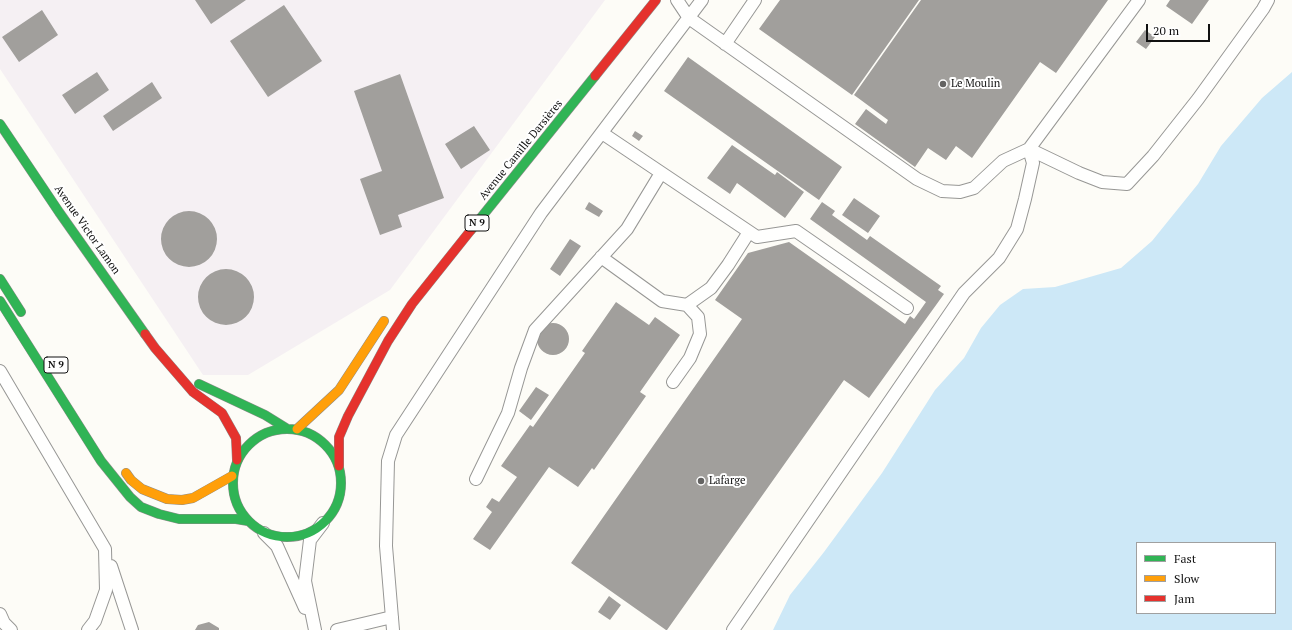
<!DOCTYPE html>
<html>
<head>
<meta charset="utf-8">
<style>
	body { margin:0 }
	#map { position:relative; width:1292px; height:630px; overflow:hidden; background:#fdfcf7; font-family:"PT Serif",serif }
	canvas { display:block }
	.legend { position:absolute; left:1136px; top:542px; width:140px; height:72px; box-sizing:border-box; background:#fff; border:1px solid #a0a0a0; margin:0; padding:5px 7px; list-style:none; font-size:12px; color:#111 }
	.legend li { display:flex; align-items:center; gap:8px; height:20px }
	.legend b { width:20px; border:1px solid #a0a0a0 }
	.scale { position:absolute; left:1146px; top:24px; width:64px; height:18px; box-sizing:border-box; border:2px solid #111; border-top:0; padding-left:5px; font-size:12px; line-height:14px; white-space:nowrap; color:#111; -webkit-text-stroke:3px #fff; paint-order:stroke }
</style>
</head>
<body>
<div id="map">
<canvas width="1292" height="630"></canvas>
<ul class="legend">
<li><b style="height:5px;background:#30b455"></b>Fast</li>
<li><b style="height:5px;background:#ff9f0a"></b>Slow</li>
<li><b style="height:5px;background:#e5322d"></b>Jam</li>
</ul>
<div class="scale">20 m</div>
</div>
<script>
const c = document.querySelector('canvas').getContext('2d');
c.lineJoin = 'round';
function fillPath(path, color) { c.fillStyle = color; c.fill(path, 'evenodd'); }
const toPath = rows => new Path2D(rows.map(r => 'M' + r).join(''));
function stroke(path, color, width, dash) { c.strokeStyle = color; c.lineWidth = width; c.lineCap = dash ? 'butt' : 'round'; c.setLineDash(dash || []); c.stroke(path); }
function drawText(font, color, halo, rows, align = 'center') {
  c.font = font + ' "PT Serif",serif'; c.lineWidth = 4; c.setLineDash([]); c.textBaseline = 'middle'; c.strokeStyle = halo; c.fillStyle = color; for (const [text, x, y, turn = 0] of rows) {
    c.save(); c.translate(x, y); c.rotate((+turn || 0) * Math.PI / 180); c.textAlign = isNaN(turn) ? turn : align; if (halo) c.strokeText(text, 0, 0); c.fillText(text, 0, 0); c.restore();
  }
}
const industrial = toPath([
	[0,0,605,0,390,290,248,375,203,375,0,69]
]);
const water = toPath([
	[1292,72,1292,630,773,630,790,595,824,552,882,473,935,390,964,358,981,328,1000,305,1023,289,1055,287,1121,268,1152,241,1198,184,1221,146,1262,98],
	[1137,543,1275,543,1275,613,1137,613]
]);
const building = toPath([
	[195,0,246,0,211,24],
	[780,0,919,0,852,95,759,29],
	[921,0,1108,0,1056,73,1040,62,972,158,956,146,946,160,928,148,915,167,855,124,866,109,886,124,888,120,854,95],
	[1170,0,1209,0,1192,24,1166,6],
	[284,5,322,61,268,97,230,41],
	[42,10,58,35,19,62,2,37],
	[1145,30,1155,37,1146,49,1136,42],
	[688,57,842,167,819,200,664,91],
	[97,72,109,90,75,114,62,95],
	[400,74,444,198,398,215,402,227,380,235,360,179,382,171,354,91],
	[152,82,162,98,113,131,103,116],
	[474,126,490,150,461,169,445,144],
	[635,131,643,136,639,141,632,136],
	[732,145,775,175,777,172,804,192,785,218,737,183,730,194,707,178],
	[854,198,880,216,868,233,842,215],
	[589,202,603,211,599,217,585,209],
	[822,202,835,211,832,215,867,240,870,236,941,286,938,290,944,294,869,398,844,380,667,630,666,630,571,563,742,319,715,300,748,253,789,242,905,324,910,316,914,319,926,302,810,219],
	'161 239a28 28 0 1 1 56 0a28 28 0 1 1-56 0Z',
	[570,239,581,246,560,276,550,269],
	'198 297a28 28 0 1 1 56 0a28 28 0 1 1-56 0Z',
	[616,302,649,325,655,317,680,335,640,392,646,396,594,470,592,468,578,487,549,467,490,550,473,539,492,512,486,507,492,498,499,502,517,477,501,466,530,425,533,427,585,353,582,351],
	'537 339a16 16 0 1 1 32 0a16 16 0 1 1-32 0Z',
	[536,387,549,395,531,420,519,411],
	[609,596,621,605,610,620,598,612],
	[209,622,219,628,219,630,195,630,198,625]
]);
const lane = toPath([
	[677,0,689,18,917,179,942,191,960,192,974,188,1003,161,1029,149,1139,0],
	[725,44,755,0],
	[602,133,757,237,796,231,907,308],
	[1029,149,1079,173,1102,182,1127,184,1153,156,1198,99,1263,9,1268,0],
	[601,257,662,301,687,305,711,288,728,265,749,232],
	[0,371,105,549,106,590,95,621,88,630],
	[673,382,690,358,700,334,698,317,687,305],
	[476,479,508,413,521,368,535,330,627,229,661,173],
	[264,533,277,546,305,608],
	[111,566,132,630],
	[0,614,4,623,11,630],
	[315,630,305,581,310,540,323,523],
	[337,630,392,617],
	[393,630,386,546,388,461,396,435,541,213,702,0],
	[733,630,964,293,999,258,1017,229,1025,199,1033,163,1029,149]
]);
const fast = toPath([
	[0,124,59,212,145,334],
	[471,230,595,76],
	[0,279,21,312],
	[0,301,101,461,130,497,141,507,159,514,179,519,236,519,248,521],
	[199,384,265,415,286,428],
	'233 483a54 54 0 1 1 108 0a54 54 0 1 1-108 0Z'
]);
const slow = toPath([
	[297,429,339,390,384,321],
	[126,473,131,480,142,489,167,499,182,500,193,498,232,476]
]);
const jam = toPath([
	[595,76,656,0],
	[145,334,155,348,193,392,222,413,236,438,237,460],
	[339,466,339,437,348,416,388,341,412,304,471,230]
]);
const markers = [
	[943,84,4,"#646362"],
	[701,481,4,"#646362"]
];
const shields = [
	[477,223,24],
	[56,365,24]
];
const shieldNames = [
	["N 9",477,223],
	["N 9",56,365]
];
const poiNames = [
	["Le Moulin",951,84],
	["Lafarge",709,481]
];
const streetNames = [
	["Avenue Camille Darsières",521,150,-51],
	["Avenue Victor Lamon",87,230,55]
];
fillPath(industrial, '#f5f0f3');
fillPath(water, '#cde8f7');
fillPath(building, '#a19f9c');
stroke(lane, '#979795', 14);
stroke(fast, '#8e8d8b', 10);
stroke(slow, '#8e8d8b', 10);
stroke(jam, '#8e8d8b', 10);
stroke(lane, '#fffffe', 12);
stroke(fast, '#30b455', 9);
stroke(slow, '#ff9f0a', 9);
stroke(jam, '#e5322d', 9);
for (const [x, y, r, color] of markers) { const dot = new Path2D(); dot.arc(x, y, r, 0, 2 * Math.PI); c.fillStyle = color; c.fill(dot); stroke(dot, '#fff', 1.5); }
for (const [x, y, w] of shields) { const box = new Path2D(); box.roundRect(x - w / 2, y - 8, w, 16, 3); c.fillStyle = '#fff'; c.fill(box); stroke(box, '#111', 1); }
drawText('bold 10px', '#111', null, shieldNames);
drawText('11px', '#111', '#fff', poiNames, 'left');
drawText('11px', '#111', '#fff', streetNames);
</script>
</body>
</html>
